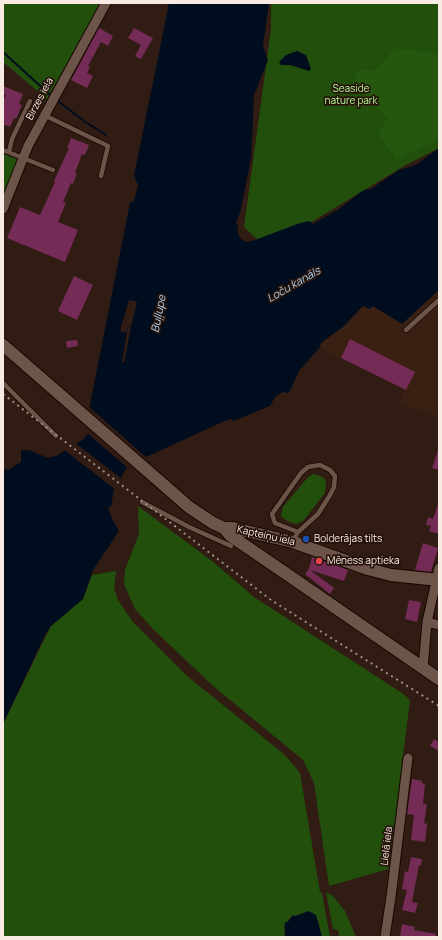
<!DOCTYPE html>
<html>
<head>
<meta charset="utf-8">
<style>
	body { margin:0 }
	#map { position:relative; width:442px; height:940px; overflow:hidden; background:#301c13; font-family:Manrope,sans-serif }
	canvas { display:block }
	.frame { position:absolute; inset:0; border:4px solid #f9ebe4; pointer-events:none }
</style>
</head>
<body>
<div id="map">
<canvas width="442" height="940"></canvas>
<div class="frame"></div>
</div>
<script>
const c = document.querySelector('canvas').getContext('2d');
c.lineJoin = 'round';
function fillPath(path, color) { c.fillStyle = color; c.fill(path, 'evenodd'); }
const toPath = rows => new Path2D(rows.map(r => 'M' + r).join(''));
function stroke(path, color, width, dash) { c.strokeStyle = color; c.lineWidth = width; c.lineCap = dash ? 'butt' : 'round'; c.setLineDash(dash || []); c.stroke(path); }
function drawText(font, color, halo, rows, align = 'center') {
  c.font = font + ' Manrope,sans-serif'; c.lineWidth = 3.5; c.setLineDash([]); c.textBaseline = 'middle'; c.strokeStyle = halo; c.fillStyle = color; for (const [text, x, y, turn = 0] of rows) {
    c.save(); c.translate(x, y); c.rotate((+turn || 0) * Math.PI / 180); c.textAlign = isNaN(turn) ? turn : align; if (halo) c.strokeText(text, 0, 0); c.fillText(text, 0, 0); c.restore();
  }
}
const built = toPath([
	[439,290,439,412,437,416,399,403,405,390,320,347,321,343,344,326,363,305,373,306,402,324]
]);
const green = toPath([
	[3,3,101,3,47,99,3,62],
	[271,3,439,3,439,148,404,166,280,241,262,244,244,227,271,29],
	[3,154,18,159,3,196],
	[313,474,323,477,326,482,325,493,303,521,296,524,287,521,281,516,283,507,308,477],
	[138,506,212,561,254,597,402,693,410,700,389,869,329,886,314,783,303,760,212,685,153,629,135,609,124,584,125,570,139,534],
	[116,571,114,588,118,600,132,621,187,676,285,755,300,773,320,892,322,893,330,937,322,937,318,921,300,915,290,918,284,926,285,937,3,937,3,724,51,626,83,599,92,575],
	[326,892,333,896,345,911,356,937,339,937,338,930,333,929]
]);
const forest = toPath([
	[395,48,439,54,439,140,396,159,378,134,387,119,354,82,360,69,376,71]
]);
const water = toPath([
	[169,3,269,3,263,46,268,60,254,95,251,159,240,213,236,222,238,227,238,233,241,239,247,242,255,240,300,223,310,221,313,224,339,209,362,191,371,189,399,170,416,165,439,148,439,290,402,324,373,306,370,309,363,306,344,326,321,343,320,347,299,371,289,393,283,392,275,397,270,406,233,421,231,419,222,422,144,458,127,468,114,488,111,507,108,507,112,519,119,531,93,570,83,599,51,626,46,633,3,724,3,468,8,470,21,462,21,450,29,450,48,458,56,456,84,439,90,431,86,425,130,203,134,201,138,185,134,176],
	[297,51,306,55,311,69,309,71,290,65,281,65,279,62,286,55],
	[309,911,316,915,322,937,285,937,285,922,288,922,293,915,295,916]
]);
const pier = toPath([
	[129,300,137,302,131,326,128,326,126,333,120,331],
	[128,327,131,327,124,363,122,362],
	[88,406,148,459,129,469,86,432,88,429,84,425],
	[74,442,122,479,116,490,63,449]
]);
const stream = toPath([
	[3,52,49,94],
	[58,101,84,121,106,135]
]);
const building = toPath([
	[99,28,113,36,108,46,101,42,88,66,90,67,87,73,93,76,87,88,71,80],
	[134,28,153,38,141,59,135,56,141,45,128,38],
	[3,86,23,94,19,104,22,105,16,119,14,118,10,127,3,124,3,101,6,95,3,94],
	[71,138,89,145,85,155,82,154,75,173,77,173,73,184,71,183,63,202,66,203,58,222,78,230,65,262,7,238,20,207,40,215,55,182,54,181,69,148,67,148],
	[74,276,93,285,77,320,58,311],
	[350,339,415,372,406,390,341,358],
	[77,340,78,346,67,348,66,341],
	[438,450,439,450,439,470,432,468],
	[438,504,439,505,439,534,429,531,431,526,426,525,428,517,433,519],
	[423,543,438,548,431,572,415,570],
	[312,557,348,570,344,581,310,570,334,588,330,594,305,574,309,569],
	[409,600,421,602,417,622,405,619],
	[434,739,439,742,439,751,430,746],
	[412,779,422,781,422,783,425,784,423,804,427,804,424,823,427,824,425,842,411,840,414,815,407,814],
	[411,857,422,859,421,866,419,865,412,902,418,903,415,913,402,910,407,890,402,889,405,871,408,872],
	[402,924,415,927,414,930,436,934,435,937,400,937]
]);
const lane = toPath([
	[44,115,108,146,101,176],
	[3,150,53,170],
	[9,152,12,139,30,101],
	[406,330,439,300],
	[3,383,56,436],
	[142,502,189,527,231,546],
	[293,541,298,532,275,523,272,514,301,473,308,467,320,465,330,470,335,476,334,487,330,495,318,514,298,532]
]);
const street = toPath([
	[3,209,28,146,106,3],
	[427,622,439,625],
	[423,668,427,622,439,568],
	[385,937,391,897,408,758]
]);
const secondary = toPath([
	[3,345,189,507,213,523,224,528,233,528,293,542,368,569,391,575,439,580],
	[224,528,231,536,291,577,439,679]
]);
const rail = toPath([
	[3,394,271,600,439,706]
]);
const markers = [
	[306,539,4,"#1a4fb4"],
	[319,561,4,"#e0444e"]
];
const parkNames = [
	["Seaside",351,89],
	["nature park",351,101]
];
const streetNames = [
	["Birzes iela",40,99,-62],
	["Kapteiņu iela",266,536,13],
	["Lielā iela",387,846,-83]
];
const poiNames = [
	["Bolderājas tilts",314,539],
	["Mēness aptieka",327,561]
];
const waterNames = [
	["Loču kanāls",294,285,-30],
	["Buļļupe",159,314,-79]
];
fillPath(built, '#3a2013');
fillPath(green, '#224f0c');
fillPath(forest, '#25570e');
fillPath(water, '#000d1f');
fillPath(pier, '#301c13');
stroke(stream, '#000d1f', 2);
fillPath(building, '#742b56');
stroke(lane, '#170601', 6);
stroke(street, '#170601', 11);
stroke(secondary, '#170601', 14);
stroke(lane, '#6c5449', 4.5);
stroke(street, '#6c5449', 9);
stroke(secondary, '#6c5449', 12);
stroke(rail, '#9d8d85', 2, [2, 4]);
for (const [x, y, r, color] of markers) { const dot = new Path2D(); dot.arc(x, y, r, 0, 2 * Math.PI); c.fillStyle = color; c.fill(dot); stroke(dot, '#26130a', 1.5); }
drawText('10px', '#b4fb9b', '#26130a', parkNames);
drawText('10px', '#f9ebe4', '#26130a', streetNames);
drawText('10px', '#f9ebe4', '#26130a', poiNames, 'left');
drawText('italic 11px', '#acceee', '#26130a', waterNames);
</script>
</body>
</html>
